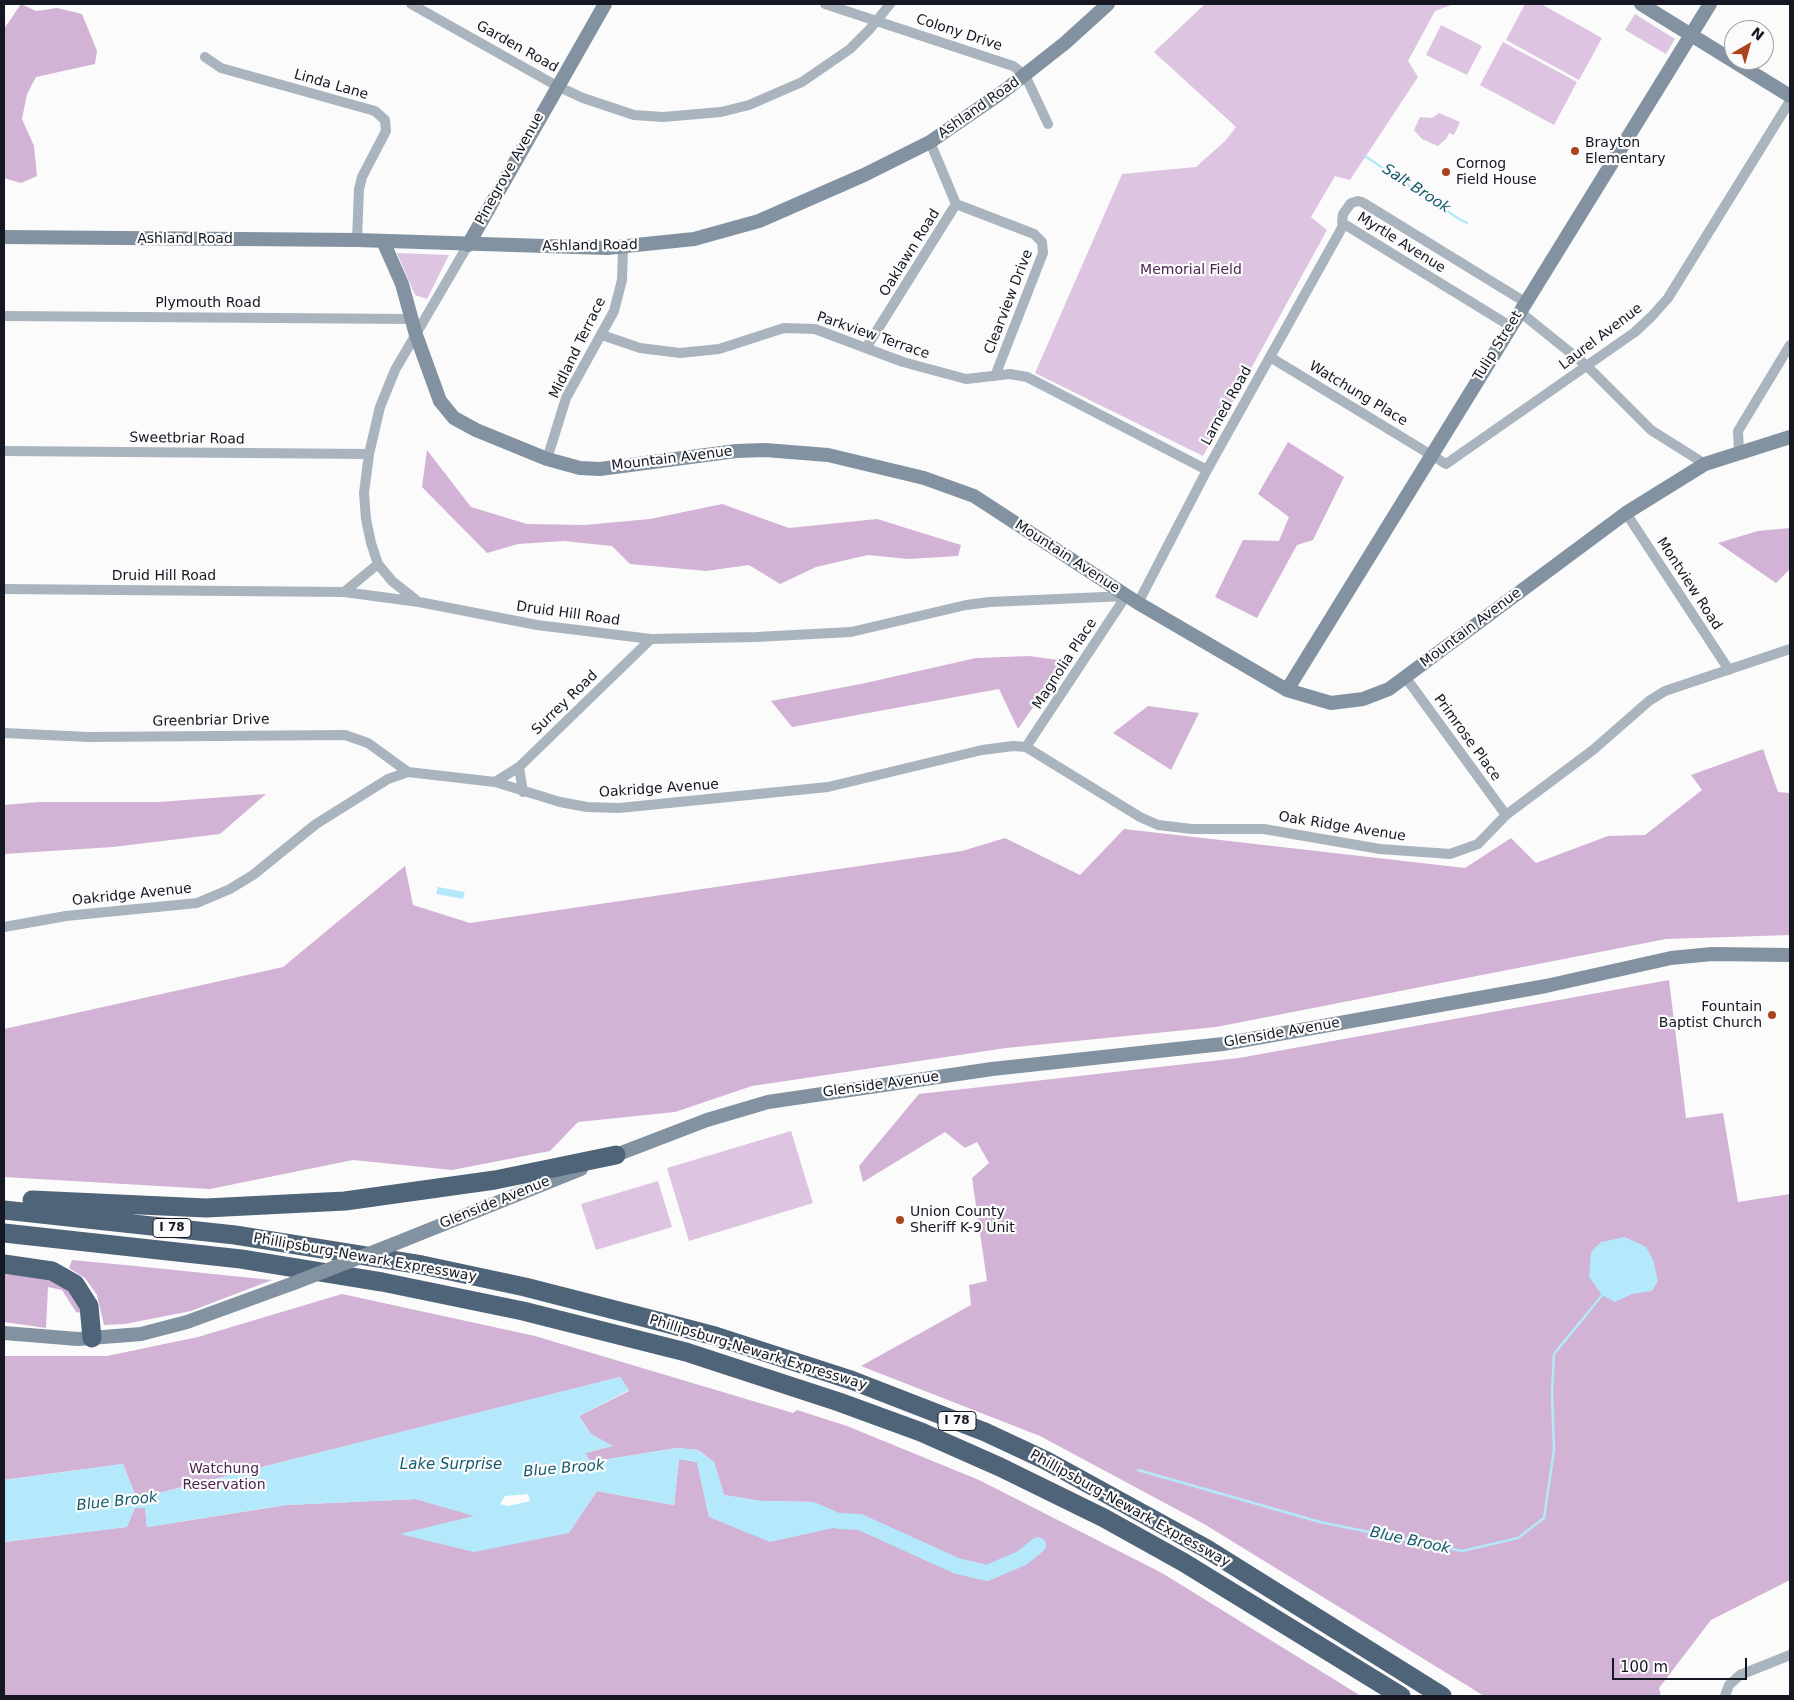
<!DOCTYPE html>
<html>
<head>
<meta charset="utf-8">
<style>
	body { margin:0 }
	#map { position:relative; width:1794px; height:1700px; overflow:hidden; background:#fbfbfb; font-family:"DejaVu Sans",sans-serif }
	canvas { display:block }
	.frame { position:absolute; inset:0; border:5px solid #151822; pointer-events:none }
	.north { position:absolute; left:1724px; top:20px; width:50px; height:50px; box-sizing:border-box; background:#fbfbfb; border:1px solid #9fa0a4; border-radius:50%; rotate:38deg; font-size:14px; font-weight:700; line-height:20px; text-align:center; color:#151822 }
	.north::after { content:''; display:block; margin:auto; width:18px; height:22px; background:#aa441d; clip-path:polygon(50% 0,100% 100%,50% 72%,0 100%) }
	.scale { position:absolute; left:1612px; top:1658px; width:135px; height:22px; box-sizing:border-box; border:2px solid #151822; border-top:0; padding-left:6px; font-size:15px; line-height:18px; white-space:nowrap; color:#151822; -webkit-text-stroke:4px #fbfbfb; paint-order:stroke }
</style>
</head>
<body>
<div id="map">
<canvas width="1794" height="1700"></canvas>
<div class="frame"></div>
<div class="north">N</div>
<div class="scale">100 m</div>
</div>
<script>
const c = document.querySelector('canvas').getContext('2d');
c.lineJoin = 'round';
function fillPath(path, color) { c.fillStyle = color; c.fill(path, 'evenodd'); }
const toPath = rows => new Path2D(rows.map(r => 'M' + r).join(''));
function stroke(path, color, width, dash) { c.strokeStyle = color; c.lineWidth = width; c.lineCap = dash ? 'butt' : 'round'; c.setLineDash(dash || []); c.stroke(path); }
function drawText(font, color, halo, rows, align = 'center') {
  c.font = font + ' "DejaVu Sans",sans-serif'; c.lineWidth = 4.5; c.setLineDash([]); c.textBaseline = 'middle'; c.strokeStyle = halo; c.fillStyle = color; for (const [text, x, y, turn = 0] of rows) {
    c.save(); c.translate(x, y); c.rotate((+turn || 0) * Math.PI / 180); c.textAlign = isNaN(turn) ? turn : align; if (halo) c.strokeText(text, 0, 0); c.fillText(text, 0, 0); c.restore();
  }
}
const green = toPath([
	[1205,4,1454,4,1435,11,1408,61,1418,77,1350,180,1335,176,1311,217,1327,230,1203,456,1035,373,1122,174,1196,167,1225,141,1236,127,1154,52],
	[1525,4,1541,4,1602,38,1579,80,1506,40],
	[1635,14,1675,39,1666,54,1625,30],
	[1441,25,1482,46,1467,75,1426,55],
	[1503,42,1577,82,1554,125,1480,85],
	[1439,113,1460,122,1454,135,1449,133,1447,138,1438,146,1422,139,1414,130,1420,117,1432,118],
	[397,253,449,255,427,299,415,295],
	[791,1131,813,1203,689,1241,667,1168],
	[658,1181,672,1227,596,1250,581,1204]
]);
const forest = toPath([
	[21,4,36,11,57,8,82,14,97,51,95,64,36,77,27,94,22,119,34,146,37,176,21,183,4,178,4,29],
	[1288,442,1344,477,1313,540,1297,545,1257,618,1215,597,1243,540,1279,541,1289,517,1258,494],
	[427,450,471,507,527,524,585,525,650,519,722,504,789,528,877,519,961,545,958,556,908,559,868,555,816,567,780,584,749,565,706,571,630,564,612,546,564,541,518,544,487,553,422,487],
	[1790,528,1790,569,1776,583,1718,543,1758,531],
	[1029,656,1065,661,1018,729,999,689,792,727,771,701,861,684,976,658],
	[1148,706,1199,713,1171,770,1113,733],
	[1763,749,1778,792,1790,793,1790,935,1666,939,1216,1027,1006,1048,752,1086,675,1112,578,1122,550,1151,452,1170,353,1160,210,1189,4,1177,4,1029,283,967,405,866,413,905,470,923,962,851,1005,838,1080,875,1124,829,1465,868,1511,838,1536,863,1608,836,1645,835,1702,790,1691,775],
	[266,794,220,834,113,847,4,854,4,805,39,802,159,802],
	[1669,980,1686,1118,1723,1113,1738,1202,1790,1194,1790,1580,1711,1620,1659,1688,1661,1696,1484,1696,1204,1524,1040,1436,861,1366,971,1305,969,1285,987,1281,972,1178,989,1163,977,1142,965,1148,945,1132,863,1182,859,1166,919,1094,1239,1058],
	[72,1260,135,1266,272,1280,191,1311,125,1324,104,1325,97,1295,85,1278,69,1268],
	[4,1274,49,1277,72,1290,82,1313,76,1312,62,1290,48,1287,46,1328,4,1322],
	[342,1294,535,1336,793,1413,797,1410,847,1426,979,1480,1162,1573,1361,1696,4,1696,4,1542,126,1527,135,1508,145,1507,147,1527,286,1505,416,1499,476,1516,402,1534,569,1532,597,1491,674,1505,679,1459,697,1462,709,1517,814,1502,760,1501,724,1495,714,1462,698,1450,677,1448,590,1462,585,1453,612,1446,591,1434,579,1416,629,1391,620,1377,147,1496,136,1497,123,1464,4,1480,4,1356,107,1356,198,1337]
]);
const water = toPath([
	[438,887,465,892,463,899,436,894],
	[1625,1237,1646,1247,1653,1260,1658,1281,1652,1291,1632,1294,1615,1302,1602,1295,1589,1277,1591,1252,1601,1242],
	[620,1377,629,1390,579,1416,591,1434,613,1446,585,1453,590,1462,677,1448,698,1450,714,1462,724,1495,760,1501,814,1502,860,1522,770,1542,709,1517,697,1462,679,1459,674,1505,597,1491,569,1533,474,1552,400,1534,474,1516,416,1499,286,1505,147,1527,145,1508,135,1508,127,1527,4,1542,4,1480,123,1464,136,1497,147,1496],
	[528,1494,530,1501,509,1506,500,1504,505,1496]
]);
const stream = toPath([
	[1365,156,1459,219,1467,223],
	[1138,1470,1320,1522,1462,1551,1518,1538,1544,1518,1554,1450,1552,1393,1554,1354,1603,1294]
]);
const river = toPath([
	[838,1521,860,1522,957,1566,987,1573,1022,1558,1038,1545]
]);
const street = toPath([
	[411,4,557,86,583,98,634,115,663,117,721,112,749,105,802,82,850,49,870,29,890,4],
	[825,4,1013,66,1025,75,1048,124],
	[205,57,221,68,375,111,385,120,386,131,362,177,359,189,357,240],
	[930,142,956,204],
	[956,204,1034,234,1042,242,1043,253,995,376],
	[1520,312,1587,366,1651,430,1705,464],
	[4,316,411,319],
	[1510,326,1344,224,1342,222,1343,214,1351,203,1358,201,1362,202,1525,302],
	[602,335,640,348,680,353,719,349,784,328,815,329,903,362,966,379,1010,374,1027,377,1207,470],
	[866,348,956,204],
	[1270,357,1446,464,1635,332,1652,316,1668,298,1790,101],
	[4,451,369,454],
	[1739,453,1738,431,1790,345],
	[547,459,566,398,614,311,622,280,623,248],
	[1626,513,1729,670],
	[4,589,344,592,419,602,537,625,651,639,756,637,851,632,966,605,990,602,1126,596],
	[344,592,378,564],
	[416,600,392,581,378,564,371,543,366,519,364,493,369,454,380,407,395,370,468,245],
	[1138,603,1207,470,1344,224],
	[1406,678,1506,815],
	[4,733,89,737,345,735,368,743,408,772],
	[1026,747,1126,596],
	[519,767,523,792],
	[495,782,519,767,651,639],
	[4,927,66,916,197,903,230,889,253,875,316,824,388,779,408,772,495,782,560,802,587,807,619,808,828,787,982,750,1013,746,1026,747,1140,817,1158,825,1192,829,1264,829,1380,849,1450,854,1478,844,1506,815,1593,750,1649,701,1665,691,1790,649],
	[1725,1696,1729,1685,1740,1675,1790,1655]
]);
const secondary = toPath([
	[1641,4,1790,96],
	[4,237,357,240,607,248,694,239,759,221,864,175,930,142,1004,91,1065,43,1108,4],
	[383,241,402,284,416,335,440,401,454,418,476,430,547,459,580,468,600,469,736,451,765,450,828,455,924,478,974,496,1138,603,1287,690,1331,703,1363,699,1389,689,1626,513,1705,464,1790,437],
	[468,245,605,4],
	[1287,690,1710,4],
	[608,1158,707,1120,768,1102,992,1069,1223,1044,1546,986,1671,958,1712,954,1790,955],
	[394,1244,581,1169],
	[4,1333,78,1339,141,1334,187,1322,294,1283]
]);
const highway = toPath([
	[32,1200,206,1208,345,1201,495,1180,616,1155],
	[4,1210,235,1235,422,1265,525,1287,650,1319,715,1336,851,1380,985,1432,1045,1460,1207,1549,1442,1696],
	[4,1233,241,1259,382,1282,523,1311,686,1352,839,1402,921,1432,1000,1467,1104,1518,1183,1562,1401,1696],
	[4,1264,52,1271,75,1284,89,1306,92,1338]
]);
const secondaryBridge = toPath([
	[294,1283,394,1244]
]);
const markers = [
	[1575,151,5,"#aa441d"],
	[1446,172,5,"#aa441d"],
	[1772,1015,5,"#aa441d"],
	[900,1220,5,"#aa441d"]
];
const shields = [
	[172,1228,38],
	[957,1421,38]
];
const shieldNames = [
	["I 78",172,1228],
	["I 78",957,1421]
];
const streetNames = [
	["Colony Drive",959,33,18],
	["Garden Road",517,47,29],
	["Linda Lane",331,85,16],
	["Ashland Road",979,108,-35],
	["Pinegrove Avenue",510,169,-61],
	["Ashland Road",185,239],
	["Myrtle Avenue",1401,243,32],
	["Ashland Road",590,246,-1],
	["Oaklawn Road",910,253,-58],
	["Clearview Drive",1009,302,-69],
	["Plymouth Road",208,303],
	["Parkview Terrace",873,336,19],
	["Laurel Avenue",1601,337,-37],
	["Tulip Street",1498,346,-58],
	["Midland Terrace",578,348,-64],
	["Watchung Place",1358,394,31],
	["Larned Road",1227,406,-61],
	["Sweetbriar Road",187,439,1],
	["Mountain Avenue",672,459,-7],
	["Mountain Avenue",1067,557,33],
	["Druid Hill Road",164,576],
	["Montview Road",1689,584,57],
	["Druid Hill Road",568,614,8],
	["Mountain Avenue",1471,628,-37],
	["Magnolia Place",1065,664,-57],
	["Surrey Road",565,703,-44],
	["Greenbriar Drive",211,721,-1],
	["Primrose Place",1467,738,54],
	["Oakridge Avenue",659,789,-4],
	["Oak Ridge Avenue",1342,827,9],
	["Oakridge Avenue",132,895,-6],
	["Glenside Avenue",1282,1033,-10],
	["Glenside Avenue",881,1085,-8],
	["Glenside Avenue",495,1203,-22],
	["Phillipsburg-Newark Expressway",365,1258,10],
	["Phillipsburg-Newark Expressway",758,1353,17],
	["Phillipsburg-Newark Expressway",1130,1509,29]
];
const poiNames = [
	["Brayton",1585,143],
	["Elementary",1585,159],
	["Cornog",1456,164],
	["Field House",1456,180],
	["Fountain",1762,1007,"right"],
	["Baptist Church",1762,1023,"right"],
	["Union County",910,1212],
	["Sheriff K-9 Unit",910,1228]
];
const parkNames = [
	["Memorial Field",1191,270],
	["Watchung",224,1469],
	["Reservation",224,1485]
];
const waterNames = [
	["Salt Brook",1416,189,33],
	["Lake Surprise",451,1465],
	["Blue Brook",564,1469,-5],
	["Blue Brook",117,1502,-6],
	["Blue Brook",1410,1541,12]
];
fillPath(green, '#ddc4e0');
fillPath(forest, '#d2b2d5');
fillPath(water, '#b3e9fb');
stroke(stream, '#b3e9fb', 2.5);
stroke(river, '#b3e9fb', 16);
stroke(street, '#aab4be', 10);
stroke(secondary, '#8292a0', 14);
stroke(highway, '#4f6478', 19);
stroke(secondaryBridge, '#8292a0', 14);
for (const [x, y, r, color] of markers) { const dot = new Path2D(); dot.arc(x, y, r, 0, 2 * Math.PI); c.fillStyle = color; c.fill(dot); stroke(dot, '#fbfbfb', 2); }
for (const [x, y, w] of shields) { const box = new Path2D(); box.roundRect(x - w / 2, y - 9.5, w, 19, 4); c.fillStyle = '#fbfbfb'; c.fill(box); stroke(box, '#151822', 1); }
drawText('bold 12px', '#151822', null, shieldNames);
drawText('14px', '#151822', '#fbfbfb', streetNames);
drawText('14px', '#151822', '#fbfbfb', poiNames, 'left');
drawText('14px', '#4d2552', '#fbfbfb', parkNames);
drawText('italic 15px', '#155b6e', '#fbfbfb', waterNames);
</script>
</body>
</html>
